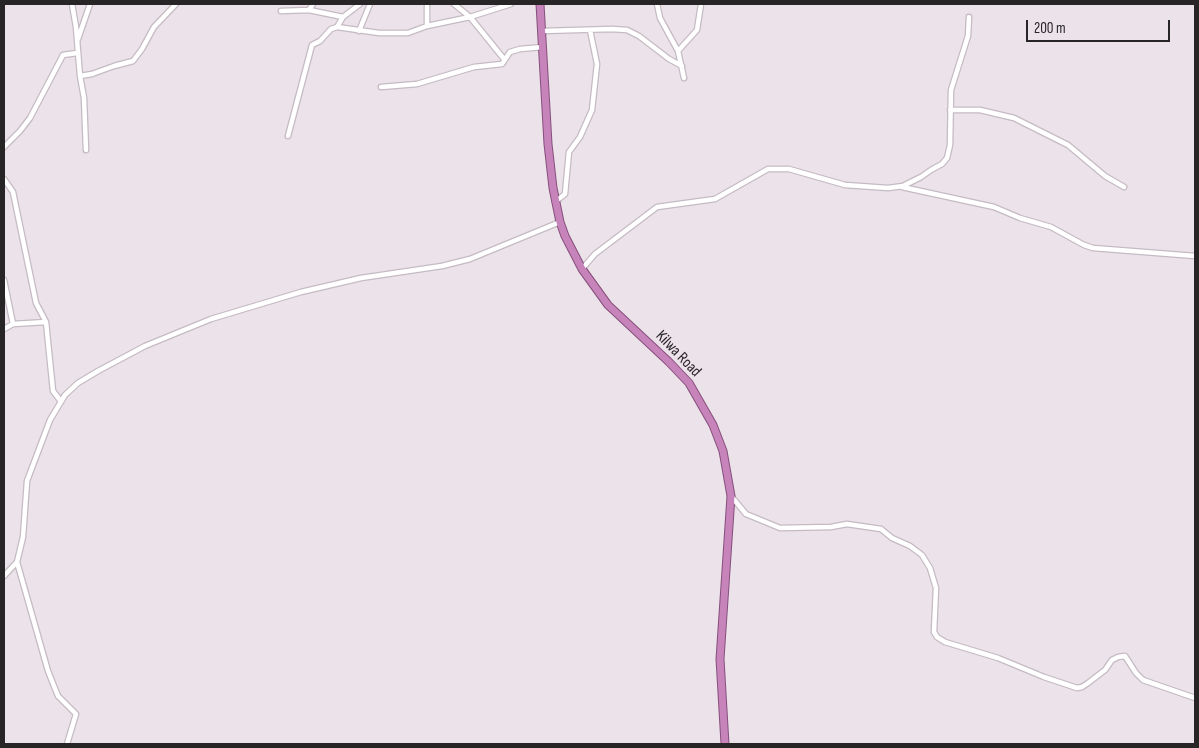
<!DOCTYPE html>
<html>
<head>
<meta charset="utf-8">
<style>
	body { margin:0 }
	#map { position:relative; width:1199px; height:748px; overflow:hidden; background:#ece2ea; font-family:"Sofia Sans Condensed",sans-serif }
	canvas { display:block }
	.frame { position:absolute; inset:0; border:5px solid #282527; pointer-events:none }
	.scale { position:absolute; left:1026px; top:20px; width:144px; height:22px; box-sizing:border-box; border:2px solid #282527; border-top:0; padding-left:6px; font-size:15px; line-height:18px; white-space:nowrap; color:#282527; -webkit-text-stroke:4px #ece2ea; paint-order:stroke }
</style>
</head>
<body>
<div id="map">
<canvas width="1199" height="748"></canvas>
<div class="frame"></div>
<div class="scale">200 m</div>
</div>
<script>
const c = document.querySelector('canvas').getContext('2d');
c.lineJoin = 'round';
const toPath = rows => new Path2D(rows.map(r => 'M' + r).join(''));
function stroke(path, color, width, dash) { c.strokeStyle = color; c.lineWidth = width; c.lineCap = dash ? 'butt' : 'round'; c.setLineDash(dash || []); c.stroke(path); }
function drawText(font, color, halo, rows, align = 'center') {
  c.font = font + ' "Sofia Sans Condensed",sans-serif'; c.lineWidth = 4.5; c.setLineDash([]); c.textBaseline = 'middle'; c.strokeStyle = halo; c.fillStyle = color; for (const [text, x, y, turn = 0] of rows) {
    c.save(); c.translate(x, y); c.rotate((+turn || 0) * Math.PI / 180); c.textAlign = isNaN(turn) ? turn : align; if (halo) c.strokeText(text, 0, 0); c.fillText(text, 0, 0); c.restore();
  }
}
const minor = toPath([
	[72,4,76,27,80,76,84,98,86,150],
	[427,4,427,26],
	[454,4,470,17,504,59],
	[657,4,660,18,678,51,684,78],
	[309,10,313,4],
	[281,11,309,10,343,17],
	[337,27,343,17,360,4],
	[359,31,370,4],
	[542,31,612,29,627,30,639,36,669,59,682,66],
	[78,39,90,4],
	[678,51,697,30,701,4],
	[80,76,92,74,114,66,133,61,142,49,154,27,176,4],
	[381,87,417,84,474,67,502,64,510,52,520,49,543,47],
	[950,110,980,110,1014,118,1068,145,1105,176,1124,187],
	[288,136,312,45,320,41,331,29,337,27,379,33,408,33,427,26,470,17,511,4],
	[4,147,20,131,30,118,63,55,77,53],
	[4,179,13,192,36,303,46,322,53,391,60,400],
	[902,187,994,207,1020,218,1051,227,1084,245,1093,248,1195,256],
	[555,202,565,194,569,152,580,137,592,110,597,64,590,30],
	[582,269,595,254,657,207,715,199,768,169,789,169,845,185,888,188,903,186,921,177,931,170,942,164,947,158,950,145,951,90,968,36,969,17],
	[4,280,13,324],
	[4,329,13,324,46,322],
	[731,496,746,514,780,528,831,527,847,524,881,529,892,538,910,546,922,555,930,568,936,588,934,632,937,637,945,642,998,658,1044,677,1077,688,1082,687,1088,683,1105,670,1112,660,1118,657,1125,656,1136,673,1143,680,1195,698],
	[4,576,17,562],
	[67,744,76,714,58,696,48,671,17,562,23,537,27,481,50,420,65,395,78,383,98,371,145,346,211,319,301,292,361,278,442,266,470,259,560,222]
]);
const trunk = toPath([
	[540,4,548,144,553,188,560,222,565,236,582,269,608,305,669,362,689,383,713,425,723,451,731,496,720,659,725,744]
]);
const streetNames = [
	["Kilwa Road",678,354,46]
];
stroke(minor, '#c5bbc2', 7);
stroke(trunk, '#864f7c', 9);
stroke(minor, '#fff', 4.5);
stroke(trunk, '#c684ba', 7);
drawText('16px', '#282527', '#ece2ea', streetNames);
</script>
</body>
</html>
